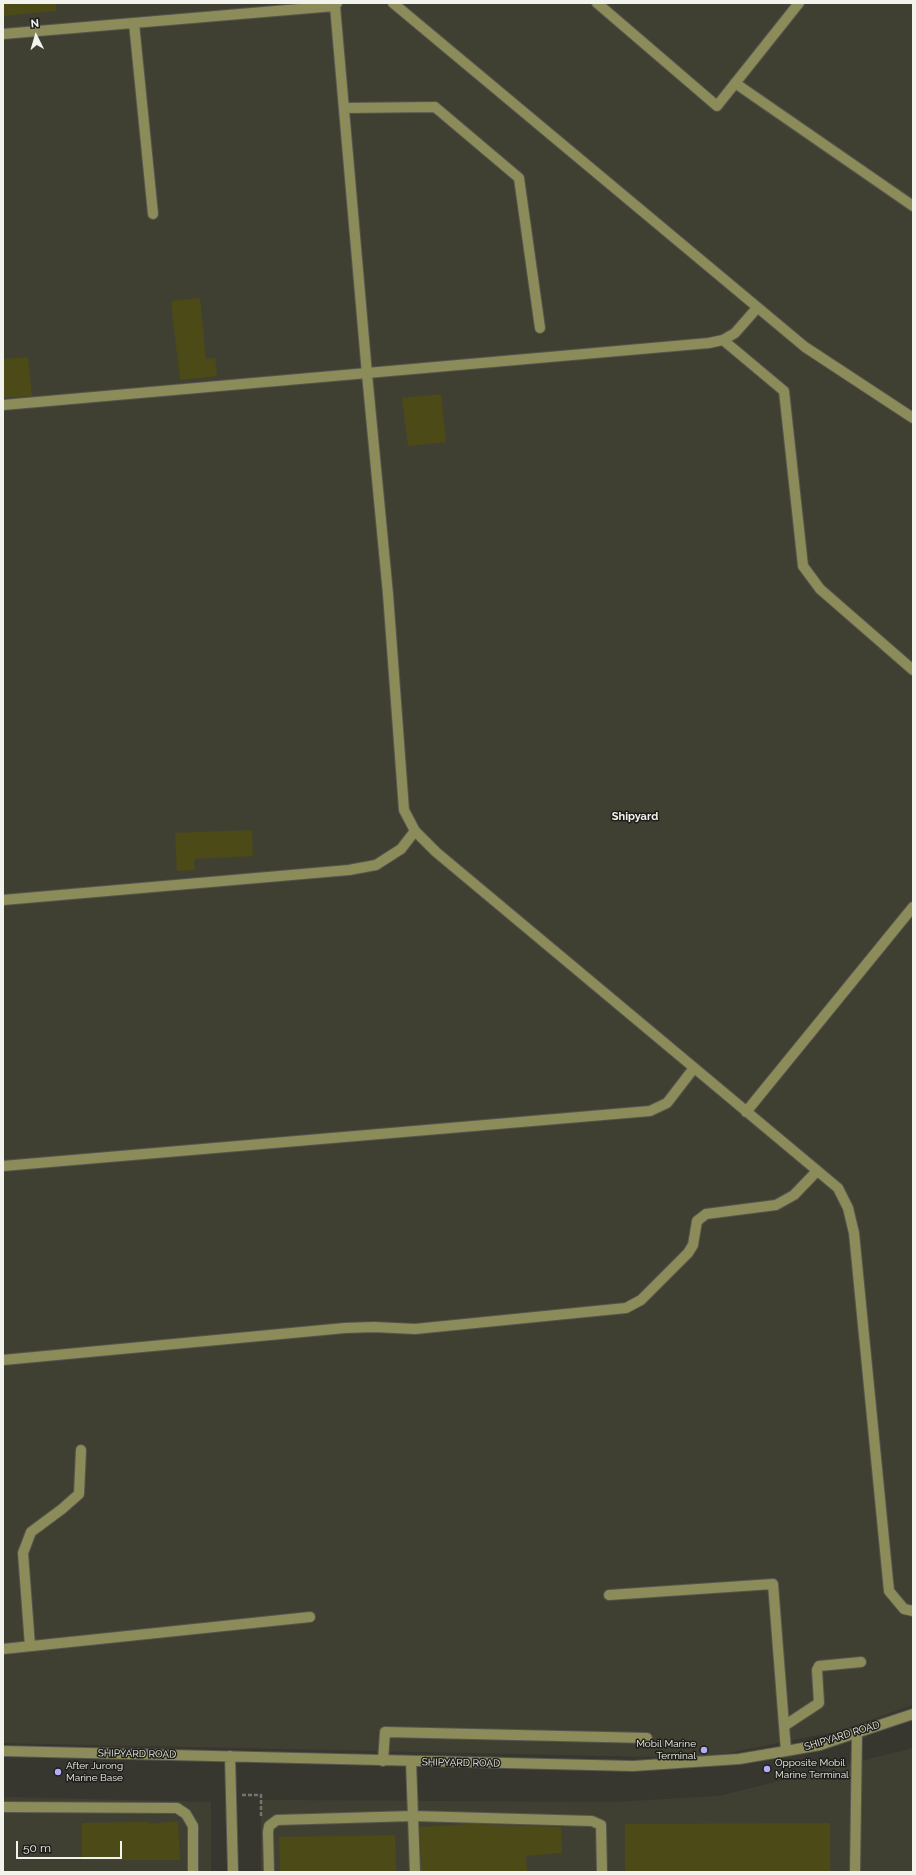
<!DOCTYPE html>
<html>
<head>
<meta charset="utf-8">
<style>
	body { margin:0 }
	#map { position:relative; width:916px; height:1875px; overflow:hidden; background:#37372f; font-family:Raleway,sans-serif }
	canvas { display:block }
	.frame { position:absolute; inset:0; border:4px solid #f3f3ee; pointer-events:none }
	.north { position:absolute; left:16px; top:16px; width:40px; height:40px; -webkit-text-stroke:3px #1e1e1a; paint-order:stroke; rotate:355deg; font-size:11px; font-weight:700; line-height:16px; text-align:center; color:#f3f3ee }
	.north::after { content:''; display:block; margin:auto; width:14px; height:18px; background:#f3f3ee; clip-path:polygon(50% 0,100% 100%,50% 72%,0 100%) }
	.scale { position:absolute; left:16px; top:1841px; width:106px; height:18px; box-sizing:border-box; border:2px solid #f3f3ee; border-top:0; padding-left:5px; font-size:12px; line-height:14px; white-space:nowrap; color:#f3f3ee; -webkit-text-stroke:3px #1e1e1a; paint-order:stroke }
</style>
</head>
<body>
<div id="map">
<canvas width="916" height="1875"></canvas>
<div class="frame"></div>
<div class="north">N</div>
<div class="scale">50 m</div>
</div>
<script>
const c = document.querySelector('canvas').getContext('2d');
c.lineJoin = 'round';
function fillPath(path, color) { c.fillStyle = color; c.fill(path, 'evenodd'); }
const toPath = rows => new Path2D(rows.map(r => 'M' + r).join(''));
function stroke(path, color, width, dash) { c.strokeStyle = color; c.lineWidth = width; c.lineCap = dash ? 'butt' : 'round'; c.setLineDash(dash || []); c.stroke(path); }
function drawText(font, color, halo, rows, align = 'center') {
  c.font = font + ' Raleway,sans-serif'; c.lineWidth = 3; c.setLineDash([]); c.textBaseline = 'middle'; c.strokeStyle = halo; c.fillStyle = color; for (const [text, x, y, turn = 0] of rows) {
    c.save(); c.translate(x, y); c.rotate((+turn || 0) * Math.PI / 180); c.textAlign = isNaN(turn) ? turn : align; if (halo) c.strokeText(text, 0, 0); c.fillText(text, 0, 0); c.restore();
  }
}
const built = toPath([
	[3,3,913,3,913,1705,838,1731,703,1758,3,1743],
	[913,1748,913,1872,261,1872,261,1800,614,1802,719,1796],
	[3,1797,211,1802,211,1872,3,1872]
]);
const building = toPath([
	[3,3,56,3,56,11,3,16],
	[200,298,206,359,215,358,217,376,180,380,171,301],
	[28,357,32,396,3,398,3,359],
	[441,394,446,442,408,446,402,398],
	[252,830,253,856,194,859,195,870,177,871,175,833],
	[178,1821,180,1860,82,1860,82,1823,149,1822,149,1824],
	[830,1823,830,1872,625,1872,625,1824],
	[471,1824,561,1827,562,1853,526,1856,527,1872,421,1872,420,1827],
	[395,1835,396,1872,280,1872,279,1837]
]);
const path = toPath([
	[242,1795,261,1795,261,1818]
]);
const minor = toPath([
	[337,3,335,6,367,374,388,594,404,810,415,831,436,852,838,1188,848,1208,854,1233,889,1591,904,1609,913,1611],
	[393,3,805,347,913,418],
	[597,3,717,106,799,3],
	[134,23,153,214],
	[3,34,335,6],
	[735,83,913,206],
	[344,108,435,107,519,178,540,328],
	[723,340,784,391,803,566,820,589,913,670],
	[3,405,709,343,723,340,735,333,757,308],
	[3,900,349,870,376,865,401,849,415,831],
	[746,1112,913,907],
	[3,1166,650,1111,667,1103,694,1068],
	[3,1360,345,1328,374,1327,415,1329,626,1308,641,1300,688,1253,693,1245,697,1221,706,1214,776,1205,794,1195,817,1171],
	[609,1595,773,1584,786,1751],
	[30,1646,23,1553,31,1532,62,1509,79,1494,81,1450],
	[3,1649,310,1617],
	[784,1726,819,1703,817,1670,819,1666,861,1662],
	[3,1751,633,1766,739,1759,786,1751,820,1745,913,1714],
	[230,1756,233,1872],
	[383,1761,385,1732,647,1738],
	[411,1761,415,1872],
	[3,1807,177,1808,186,1814,193,1826,193,1872],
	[269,1872,268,1832,269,1826,277,1820,413,1816,592,1821,601,1825,602,1872],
	[855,1872,857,1732]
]);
const markers = [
	[704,1750,4,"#b2adf9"],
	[767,1769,4,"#b2adf9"],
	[58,1772,4,"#b2adf9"]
];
const streetNames = [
	["SHIPYARD ROAD",842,1736,-17],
	["SHIPYARD ROAD",137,1754,1],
	["SHIPYARD ROAD",461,1763,1]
];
const poiNames = [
	["Mobil Marine",696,1744,"right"],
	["Terminal",696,1756,"right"],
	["Opposite Mobil",775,1763],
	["Marine Terminal",775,1775],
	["After Jurong",66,1766],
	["Marine Base",66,1778]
];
const neighbourhoodNames = [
	["Shipyard",635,817]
];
fillPath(built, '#404032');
fillPath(building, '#4c4a16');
stroke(minor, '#55554e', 12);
stroke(path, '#74746d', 2.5, [4, 2]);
stroke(minor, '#8c8b5a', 10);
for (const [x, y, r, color] of markers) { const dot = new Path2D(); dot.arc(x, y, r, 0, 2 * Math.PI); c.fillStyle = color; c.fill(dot); stroke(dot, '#1e1e1a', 1.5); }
drawText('10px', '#f3f3ee', '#1e1e1a', streetNames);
drawText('10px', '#f3f3ee', '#1e1e1a', poiNames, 'left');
drawText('bold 11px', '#f3f3ee', '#1e1e1a', neighbourhoodNames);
</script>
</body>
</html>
